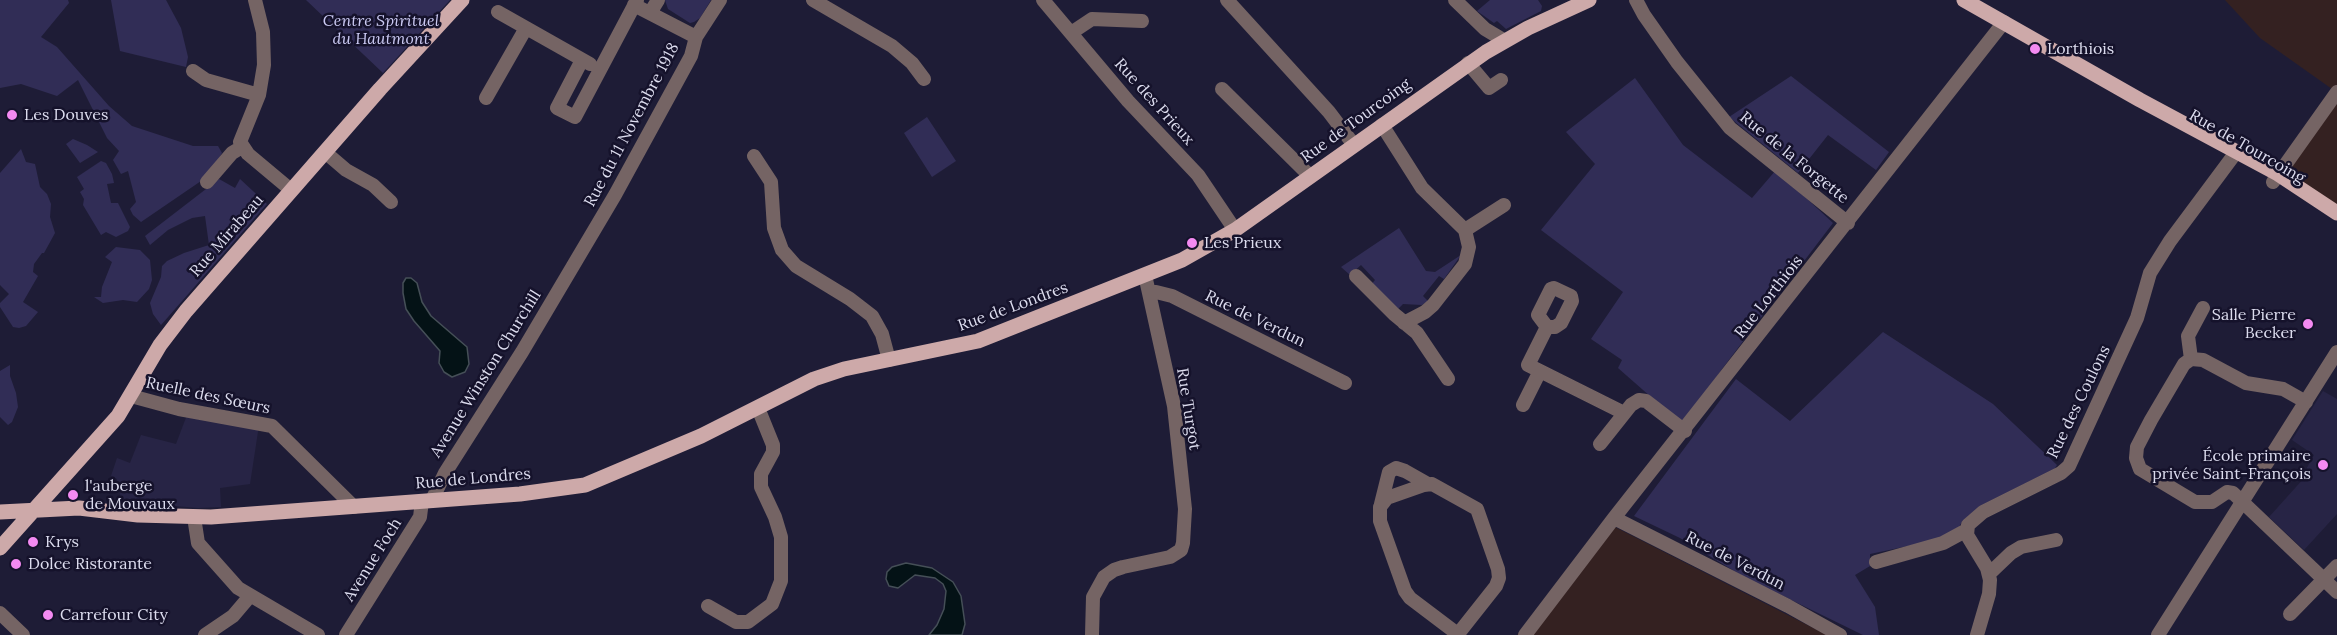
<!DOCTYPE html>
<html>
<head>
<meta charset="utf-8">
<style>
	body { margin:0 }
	canvas { display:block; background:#1e1c36 }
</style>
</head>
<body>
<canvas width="2337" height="635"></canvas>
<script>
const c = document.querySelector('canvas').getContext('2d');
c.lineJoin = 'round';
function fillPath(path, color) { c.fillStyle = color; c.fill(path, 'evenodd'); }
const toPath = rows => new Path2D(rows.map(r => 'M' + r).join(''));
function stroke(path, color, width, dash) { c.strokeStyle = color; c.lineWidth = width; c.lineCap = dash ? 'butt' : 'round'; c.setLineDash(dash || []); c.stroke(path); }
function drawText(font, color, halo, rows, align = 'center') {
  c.font = font + ' Lora,serif'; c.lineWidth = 5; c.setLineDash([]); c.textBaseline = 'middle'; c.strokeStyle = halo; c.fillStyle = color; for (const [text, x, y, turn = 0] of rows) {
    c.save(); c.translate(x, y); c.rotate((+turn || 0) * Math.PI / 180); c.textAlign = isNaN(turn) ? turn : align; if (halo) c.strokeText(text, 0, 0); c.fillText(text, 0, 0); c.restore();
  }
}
const built = toPath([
	[2323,391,2337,399,2337,514,2304,550,2269,517,2305,477,2303,475,2314,455,2292,440],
	[187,415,259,425,250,484,220,488,221,507,198,508,119,501,121,489,115,488,117,479,111,476,117,458,130,463,141,435,176,444]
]);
const industrial = toPath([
	[2225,0,2337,0,2337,210,2279,168,2332,89,2260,38],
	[1605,522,1827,635,1517,635]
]);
const green = toPath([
	[0,0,68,0,69,3,41,37,57,47,109,106,132,126,193,146,218,146,222,153,215,166,201,181,141,222,133,215,130,209,136,202,128,171,121,174,113,160,119,151,107,138,78,80,57,96,21,84,0,88],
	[111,0,166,0,181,28,188,57,186,67,120,51],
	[306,0,450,0,383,73],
	[665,0,711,0,700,18,694,22,690,23,668,9],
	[1490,0,1538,0,1542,6,1541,11,1506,29,1497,21,1494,23,1477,11],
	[1791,76,1889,152,1876,170,1828,135,1798,173,1729,117],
	[1635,78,1683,145,1752,198,1776,170,1833,223,1722,369,1684,426,1618,368,1622,360,1591,339,1623,292,1541,230,1595,164,1566,132],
	[927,117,956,161,932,177,904,133],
	[73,139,87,145,98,152,80,163,66,144],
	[21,149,26,162,35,164,40,187,47,194,51,204,50,217,55,233,44,253,42,253,34,264,33,272,38,276,23,302,38,312,26,326,19,328,13,327,0,307,0,303,9,294,0,285,0,173],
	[101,161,106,163,112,174,114,183,107,184,111,203,118,203,130,227,128,231,116,237,106,232,101,235,83,205,84,199,80,192,84,189,77,177],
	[219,179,235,188,240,179,267,204,161,325,153,314,150,303,161,277,162,266,167,261,184,253,209,245,205,216,192,218,168,230,150,245,145,236],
	[1399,228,1426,271,1435,272,1461,255,1444,279,1439,276,1423,296,1428,301,1422,305,1403,304,1398,309,1370,286,1375,280,1361,265,1350,275,1341,267],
	[116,247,140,250,150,260,152,280,149,289,137,302,123,300,103,303,94,297,101,297,102,287,112,262,105,257],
	[1883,332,1993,404,2057,465,2052,473,1962,522,1959,527,1937,540,1870,554,1870,566,1855,575,1875,607,1879,635,1863,635,1779,594,1757,585,1680,538,1634,516,1736,379,1790,421],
	[10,365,10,376,16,393,18,407,12,422,8,425,0,417,0,371]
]);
const water = toPath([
	[406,278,411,278,417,283,422,302,431,316,467,347,469,364,465,372,452,377,444,372,439,363,440,351,414,321,406,309,403,293,403,283,406,278],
	[906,563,932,568,953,582,961,596,965,624,962,635,929,635,937,625,944,609,946,591,943,584,935,578,915,575,898,588,889,586,886,579,887,572,892,567,906,563]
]);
const minor = toPath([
	[255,0,263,32,264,65,259,95,240,142,248,154,291,190],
	[813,0,892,46,912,63,924,79],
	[1043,0,1128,101,1198,175,1235,230],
	[1227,0,1329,112,1354,145],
	[1455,0,1485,29,1505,41],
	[1636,0,1644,15,1677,62,1730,128,1848,223],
	[634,5,696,37],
	[498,12,590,64],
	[650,13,658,0],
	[1071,33,1092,19,1142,21],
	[582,60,557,108,575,117,637,0],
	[1468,63,1489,88,1501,80],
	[193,71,206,80,259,95],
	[1222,89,1310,176],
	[486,98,526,28],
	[1382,125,1422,188,1465,230],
	[325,152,346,170,373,185,391,202],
	[754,156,771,182,774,228,782,250,796,266,850,299,872,316,882,334,889,360],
	[207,182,232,153,242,147],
	[2273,182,2337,92],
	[1356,276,1394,314,1417,333,1448,379],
	[1149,293,1156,292,1172,296,1345,383],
	[1404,323,1425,312,1433,305,1465,264,1469,247,1465,230,1504,205],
	[2191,359,2188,336,2203,308],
	[1540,371,1528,365,1547,327,1555,327,1561,323,1572,301,1571,296,1554,288,1551,289,1538,315,1547,327],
	[131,396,179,409,272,426,354,507],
	[2306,402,2283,389,2246,383,2203,360,2191,359,2184,364,2151,420,2137,447,2136,458,2140,469,2195,502,2212,502,2227,492,2233,493,2337,592],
	[1523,405,1540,371,1624,413],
	[1600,444,1631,405,1639,400,1646,401,1685,431],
	[432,500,445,473,522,352,615,195,691,56,696,37,720,0],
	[1381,504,1389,472,1396,468,1405,471,1428,484],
	[194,517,198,543,238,588,318,635],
	[1614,518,1788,606,1840,635],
	[1876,562,1943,543,1967,530],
	[1989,574,2011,553,2021,547,2056,540],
	[708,606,736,622,748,622,772,604,781,581,781,537,775,517,761,487,761,474,773,452,773,445,758,408],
	[0,613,23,635],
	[2290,614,2337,566],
	[1458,634,1496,586,1499,578,1498,569,1477,509,1432,484,1424,485,1387,498,1380,507,1380,521,1405,591,1410,598,1459,635],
	[205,635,233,616,250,596],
	[346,635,420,517,422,501],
	[1092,635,1093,597,1104,577,1114,570,1123,567,1170,557,1181,550,1183,543,1185,509,1174,406,1145,275],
	[1525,635,1614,518,2004,22],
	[1977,635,1989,594,1990,580,1987,568,1967,535,1968,525,1983,512,2061,473,2069,466,2137,318,2150,273,2170,241,2237,151],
	[2158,635,2337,352]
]);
const major = toPath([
	[1964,0,2140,100,2278,174,2337,213],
	[0,512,79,508,138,515,211,517,520,494,585,485,701,436,814,379,844,369,978,341,1182,260,1235,230,1486,52,1528,28,1589,0],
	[0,548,118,416,160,345,186,311,380,89,462,0]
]);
const markers = [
	[2035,49,6,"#f38af1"],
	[12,115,6,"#f38af1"],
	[1192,243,6,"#f38af1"],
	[2308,324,6,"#f38af1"],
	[2323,465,6,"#f38af1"],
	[73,495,6,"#f38af1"],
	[33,542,6,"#f38af1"],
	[16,564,6,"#f38af1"],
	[48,615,6,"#f38af1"]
];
const parkNames = [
	["Centre Spirituel",381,21],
	["du Hautmont",381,39]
];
const poiNames = [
	["Lorthiois",2047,49],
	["Les Douves",24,115],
	["Les Prieux",1204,243],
	["Salle Pierre",2296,315,"right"],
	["Becker",2296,333,"right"],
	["École primaire",2311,456,"right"],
	["privée Saint-François",2311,474,"right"],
	["l'auberge",85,486],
	["de Mouvaux",85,504],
	["Krys",45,542],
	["Dolce Ristorante",28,564],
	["Carrefour City",60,615]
];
const streetNames = [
	["Rue des Prieux",1154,102,48],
	["Rue de Tourcoing",1356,121,-36],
	["Rue du 11 Novembre 1918",632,125,-62],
	["Rue de Tourcoing",2247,147,30],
	["Rue de la Forgette",1794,158,39],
	["Rue Mirabeau",227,236,-49],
	["Rue Lorthiois",1769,297,-52],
	["Rue de Londres",1013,307,-20],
	["Rue de Verdun",1255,319,26],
	["Avenue Winston Churchill",486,374,-58],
	["Ruelle des Sœurs",208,396,12],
	["Rue des Coulons",2079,402,-64],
	["Rue Turgot",1188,409,81],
	["Rue de Londres",473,479,-5],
	["Avenue Foch",373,560,-58],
	["Rue de Verdun",1735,561,27]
];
fillPath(built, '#272445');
fillPath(industrial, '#342121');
fillPath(green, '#312d56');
fillPath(water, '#041216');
stroke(water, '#454f57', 1.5);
stroke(minor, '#756464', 14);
stroke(major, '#cda9a9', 15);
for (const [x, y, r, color] of markers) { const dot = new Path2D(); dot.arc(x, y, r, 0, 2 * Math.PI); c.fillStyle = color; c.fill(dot); stroke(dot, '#15122b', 2); }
drawText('italic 16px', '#cbcaf3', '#15122b', parkNames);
drawText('16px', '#dcdcee', '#15122b', poiNames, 'left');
drawText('16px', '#dcdcee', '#15122b', streetNames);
</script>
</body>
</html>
